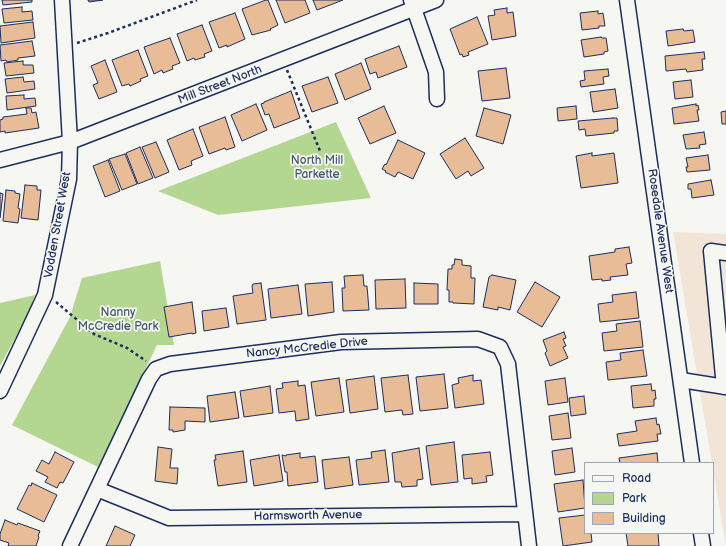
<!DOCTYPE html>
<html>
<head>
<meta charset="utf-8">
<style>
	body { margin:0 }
	#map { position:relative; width:726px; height:546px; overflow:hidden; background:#f6f6f2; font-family:"Balsamiq Sans",sans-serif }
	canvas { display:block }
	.legend { position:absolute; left:584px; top:462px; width:130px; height:72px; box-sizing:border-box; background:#f6f6f2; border:1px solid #9ea6b7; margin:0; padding:5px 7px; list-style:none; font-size:12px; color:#1b2f5e }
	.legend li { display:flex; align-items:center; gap:8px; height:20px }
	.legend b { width:20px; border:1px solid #9ea6b7 }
</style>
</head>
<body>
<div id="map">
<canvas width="726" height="546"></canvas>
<ul class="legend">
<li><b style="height:5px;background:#f6f6f2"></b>Road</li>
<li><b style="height:11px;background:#b3d791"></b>Park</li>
<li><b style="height:11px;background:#e7bc97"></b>Building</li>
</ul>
</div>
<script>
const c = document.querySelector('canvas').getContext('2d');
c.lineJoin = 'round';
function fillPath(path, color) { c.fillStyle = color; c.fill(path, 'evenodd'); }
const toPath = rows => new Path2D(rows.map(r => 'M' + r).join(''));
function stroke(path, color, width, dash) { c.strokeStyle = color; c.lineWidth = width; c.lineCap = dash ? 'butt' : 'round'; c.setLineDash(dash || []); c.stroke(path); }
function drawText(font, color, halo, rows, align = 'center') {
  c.font = font + ' "Balsamiq Sans",sans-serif'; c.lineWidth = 3.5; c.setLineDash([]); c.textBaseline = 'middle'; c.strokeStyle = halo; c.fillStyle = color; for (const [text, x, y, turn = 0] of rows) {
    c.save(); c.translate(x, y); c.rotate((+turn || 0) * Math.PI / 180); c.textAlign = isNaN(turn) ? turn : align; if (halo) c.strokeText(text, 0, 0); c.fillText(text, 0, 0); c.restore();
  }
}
const built = toPath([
	[673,232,726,234,726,546,713,470,713,463,712,463]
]);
const green = toPath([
	[336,122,371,198,218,215,158,191],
	[160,261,174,345,157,345,98,467,12,425,70,317,82,278],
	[35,295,28,314,0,366,0,303]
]);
const building = toPath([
	[2,0,32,0,32,2,3,5,2,0],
	[88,0,103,0,89,2,88,0],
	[266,0,268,0,278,25,270,29,271,30,252,35,242,9,266,0],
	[276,0,305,0,310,13,285,23,276,0],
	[313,0,343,0,317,10,313,0],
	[22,7,22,12,32,11,33,20,4,23,2,9,22,7],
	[507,8,507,13,513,12,516,36,492,40,488,16,495,15,494,10,507,8],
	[598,11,598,14,603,13,605,26,599,26,599,28,582,30,580,13,598,11],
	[235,13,245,39,227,47,227,45,219,48,209,22,235,13],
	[477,17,488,44,468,52,469,55,463,57,462,54,460,55,450,29,477,17],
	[33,22,35,38,1,43,0,26,33,22],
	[202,25,212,51,204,54,205,57,195,60,194,58,187,61,177,34,202,25],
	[683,29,684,31,693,30,695,42,668,46,666,31,683,29],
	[601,37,602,38,606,38,608,51,604,52,604,54,584,57,581,40,601,37],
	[170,38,180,63,172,66,173,69,163,73,162,70,154,74,144,47,170,38],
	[32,41,35,56,18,58,18,60,7,62,6,60,1,61,0,45,32,41],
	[399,46,407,67,378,78,376,72,370,74,365,59,399,46],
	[138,50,148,76,140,79,141,81,130,86,129,84,122,86,112,60,138,50],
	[704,52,705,59,702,59,703,70,687,72,686,69,666,71,665,56,704,52],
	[105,60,117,92,99,99,93,85,98,83,91,66,105,60],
	[23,61,23,65,33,65,34,73,6,76,4,63,23,61],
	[361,63,371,89,345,100,335,74,361,63],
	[506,68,510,98,482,101,478,71,506,68],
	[608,69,609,76,603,77,604,84,581,87,580,81,585,80,584,71,608,69],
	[23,77,24,82,34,81,35,89,7,93,5,79,23,77],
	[328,77,338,103,312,112,302,86,328,77],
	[691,80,693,97,675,99,673,82,691,80],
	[615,89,618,108,593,112,590,92,615,89],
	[291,91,300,118,274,128,269,114,265,115,261,104,264,103,264,102,291,91],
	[24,95,24,99,35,98,36,106,7,110,6,96,24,95],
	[256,104,267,130,242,141,231,115,256,104],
	[696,104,696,106,698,105,699,110,697,110,699,121,674,124,672,108,696,104],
	[384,106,396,133,370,144,358,118,384,106],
	[576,106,577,119,558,121,557,108,576,106],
	[26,108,31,108,32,113,36,112,39,128,5,133,5,131,0,132,0,120,3,119,3,117,27,114,26,108],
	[484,108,511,115,503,144,476,136,484,108],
	[726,111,726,124,722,124,721,112,726,111],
	[225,117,235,147,226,150,225,148,209,154,199,127,225,117],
	[613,118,617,118,618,131,614,131,614,133,586,136,585,129,579,130,578,121,613,118],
	[193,129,203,156,191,161,192,165,179,170,167,140,193,129],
	[704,132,706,144,699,145,700,148,686,149,683,135,704,132],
	[465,138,484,168,471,176,468,171,456,179,440,154,465,138],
	[398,140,425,153,413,179,398,172,395,177,385,172,386,171,382,169,385,164,386,165,398,140],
	[156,142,169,172,155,178,142,147,156,142],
	[140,147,153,178,138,184,126,153,140,147],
	[592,153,592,156,614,153,618,183,581,188,576,156,592,153],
	[125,154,137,184,122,190,109,159,125,154],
	[708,155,710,170,687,172,686,167,688,167,686,158,708,155],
	[108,160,120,191,105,197,93,166,108,160],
	[711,180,714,195,692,198,691,189,688,189,688,184,711,180],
	[25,185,37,186,37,190,41,190,38,220,21,218,25,185],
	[6,190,15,191,15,193,20,194,18,208,20,209,18,223,3,221,6,190],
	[0,193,3,194,0,218,0,193],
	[629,247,632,263,626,264,628,275,610,277,611,280,602,281,602,279,592,280,589,256,615,252,615,249,629,247],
	[455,259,462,260,462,265,471,266,471,278,475,278,474,304,453,303,453,302,449,302,449,290,447,290,448,269,452,269,452,265,454,265,455,259],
	[363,275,364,286,367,286,369,310,343,311,342,288,345,288,344,276,363,275],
	[492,275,516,280,510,310,498,307,498,310,483,307,489,277,492,275],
	[405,279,406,308,376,309,375,280,405,279],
	[332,282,334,312,308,316,305,284,332,282],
	[535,282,560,297,542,327,517,312,535,282],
	[261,283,266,320,237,324,233,296,253,293,252,286,253,284,261,283],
	[414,283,438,284,438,304,414,304,414,283],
	[298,285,302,314,271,318,268,289,298,285],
	[636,292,639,318,600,322,598,304,613,302,612,295,636,292],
	[192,302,196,333,192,334,192,333,169,337,164,307,192,302],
	[226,308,229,327,204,331,202,311,226,308],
	[640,321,643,347,604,351,602,333,617,331,616,324,640,321],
	[564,332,566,338,563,339,566,346,563,347,568,358,550,366,545,353,547,351,543,340,564,332],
	[643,350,647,376,608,380,606,362,621,360,620,353,643,350],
	[444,374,448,408,420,411,416,377,444,374],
	[408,375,413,414,403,415,402,410,385,412,381,378,408,375],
	[473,375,473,381,481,380,484,404,455,408,452,385,459,383,458,378,473,375],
	[374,376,378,409,350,413,346,380,374,376],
	[339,378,344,412,316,416,311,382,339,378],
	[565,378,568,402,548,405,545,381,565,378],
	[298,381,298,386,305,385,309,419,296,421,295,411,279,413,276,389,283,388,282,383,298,381],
	[651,384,652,391,655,390,656,399,654,399,654,406,633,408,631,386,651,384],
	[270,386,273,413,244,417,240,391,270,386],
	[235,392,239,418,210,422,207,396,235,392],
	[584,396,586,414,571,416,569,398,584,396],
	[170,407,205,408,205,422,185,421,185,430,173,432,173,430,169,430,170,407],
	[568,413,571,438,552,440,549,416,568,413],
	[656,418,657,425,659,424,661,434,657,434,658,441,619,446,617,434,637,431,635,421,656,418],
	[454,442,458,482,431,485,426,446,454,442],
	[158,447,172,449,170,468,178,468,177,484,155,481,158,447],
	[419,448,423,479,417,480,417,486,402,487,401,482,395,482,392,453,419,448],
	[572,448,575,472,555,475,552,451,572,448],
	[385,450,389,482,359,485,356,460,372,458,371,452,385,450],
	[243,451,247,482,218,486,214,460,216,460,215,455,243,451],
	[55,452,74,462,63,483,60,482,57,488,45,482,48,477,36,471,42,460,49,464,55,452],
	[490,452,493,475,486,476,487,482,472,484,472,478,464,479,462,455,490,452],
	[300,453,300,458,315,456,318,482,288,486,287,472,285,472,282,455,286,456,286,455,300,453],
	[657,453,658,463,620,463,619,458,657,453],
	[279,455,283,481,254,486,250,460,279,455],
	[349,457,353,485,325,489,322,460,349,457],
	[583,480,585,508,558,512,554,484,583,480],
	[32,483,57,495,44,522,17,509,29,485,31,486,32,483],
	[585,515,585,533,591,533,592,542,563,546,559,518,585,515],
	[5,520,17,525,18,523,40,531,38,536,39,537,36,546,8,546,9,543,0,540,0,534,5,520],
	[115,526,135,535,130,546,106,546,115,526],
	[626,533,658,533,659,546,628,546,626,533]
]);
const path = toPath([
	[77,43,108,33,197,0],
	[287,70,320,151],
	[56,302,94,334,127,348,146,361]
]);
const minor = toPath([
	[411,0,436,72,437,99],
	[627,0,692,463],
	[0,160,70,142,436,0],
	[681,380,726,387],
	[724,387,711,251,726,253],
	[0,391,45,295,69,179,70,142,62,0],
	[97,489,169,518,525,514],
	[701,533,703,546],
	[70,546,149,379,156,369,170,364,341,342,478,339,500,347,508,364,529,546]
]);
const streetNames = [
	["Mill Street North",220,85,-21],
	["Vodden Street West",58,225,-80],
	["Rosedale Avenue West",660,231,82],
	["Nancy McCredie Drive",307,348,-6],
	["Harmsworth Avenue",308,516,-1]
];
const parkNames = [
	["North Mill",317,161],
	["Parkette",317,175],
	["Nanny",118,313],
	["McCredie Park",118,327]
];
fillPath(built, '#f2e5d7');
fillPath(green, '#b3d791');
fillPath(building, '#e7bc97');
stroke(building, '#1b2f5e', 1);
stroke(minor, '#1b2f5e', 17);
stroke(path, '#1b2f5e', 2.5, [3, 3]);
stroke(minor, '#f6f6f2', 14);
drawText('12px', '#1b2f5e', '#f6f6f2', streetNames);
drawText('12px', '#41596b', '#f6f6f2', parkNames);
</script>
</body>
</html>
